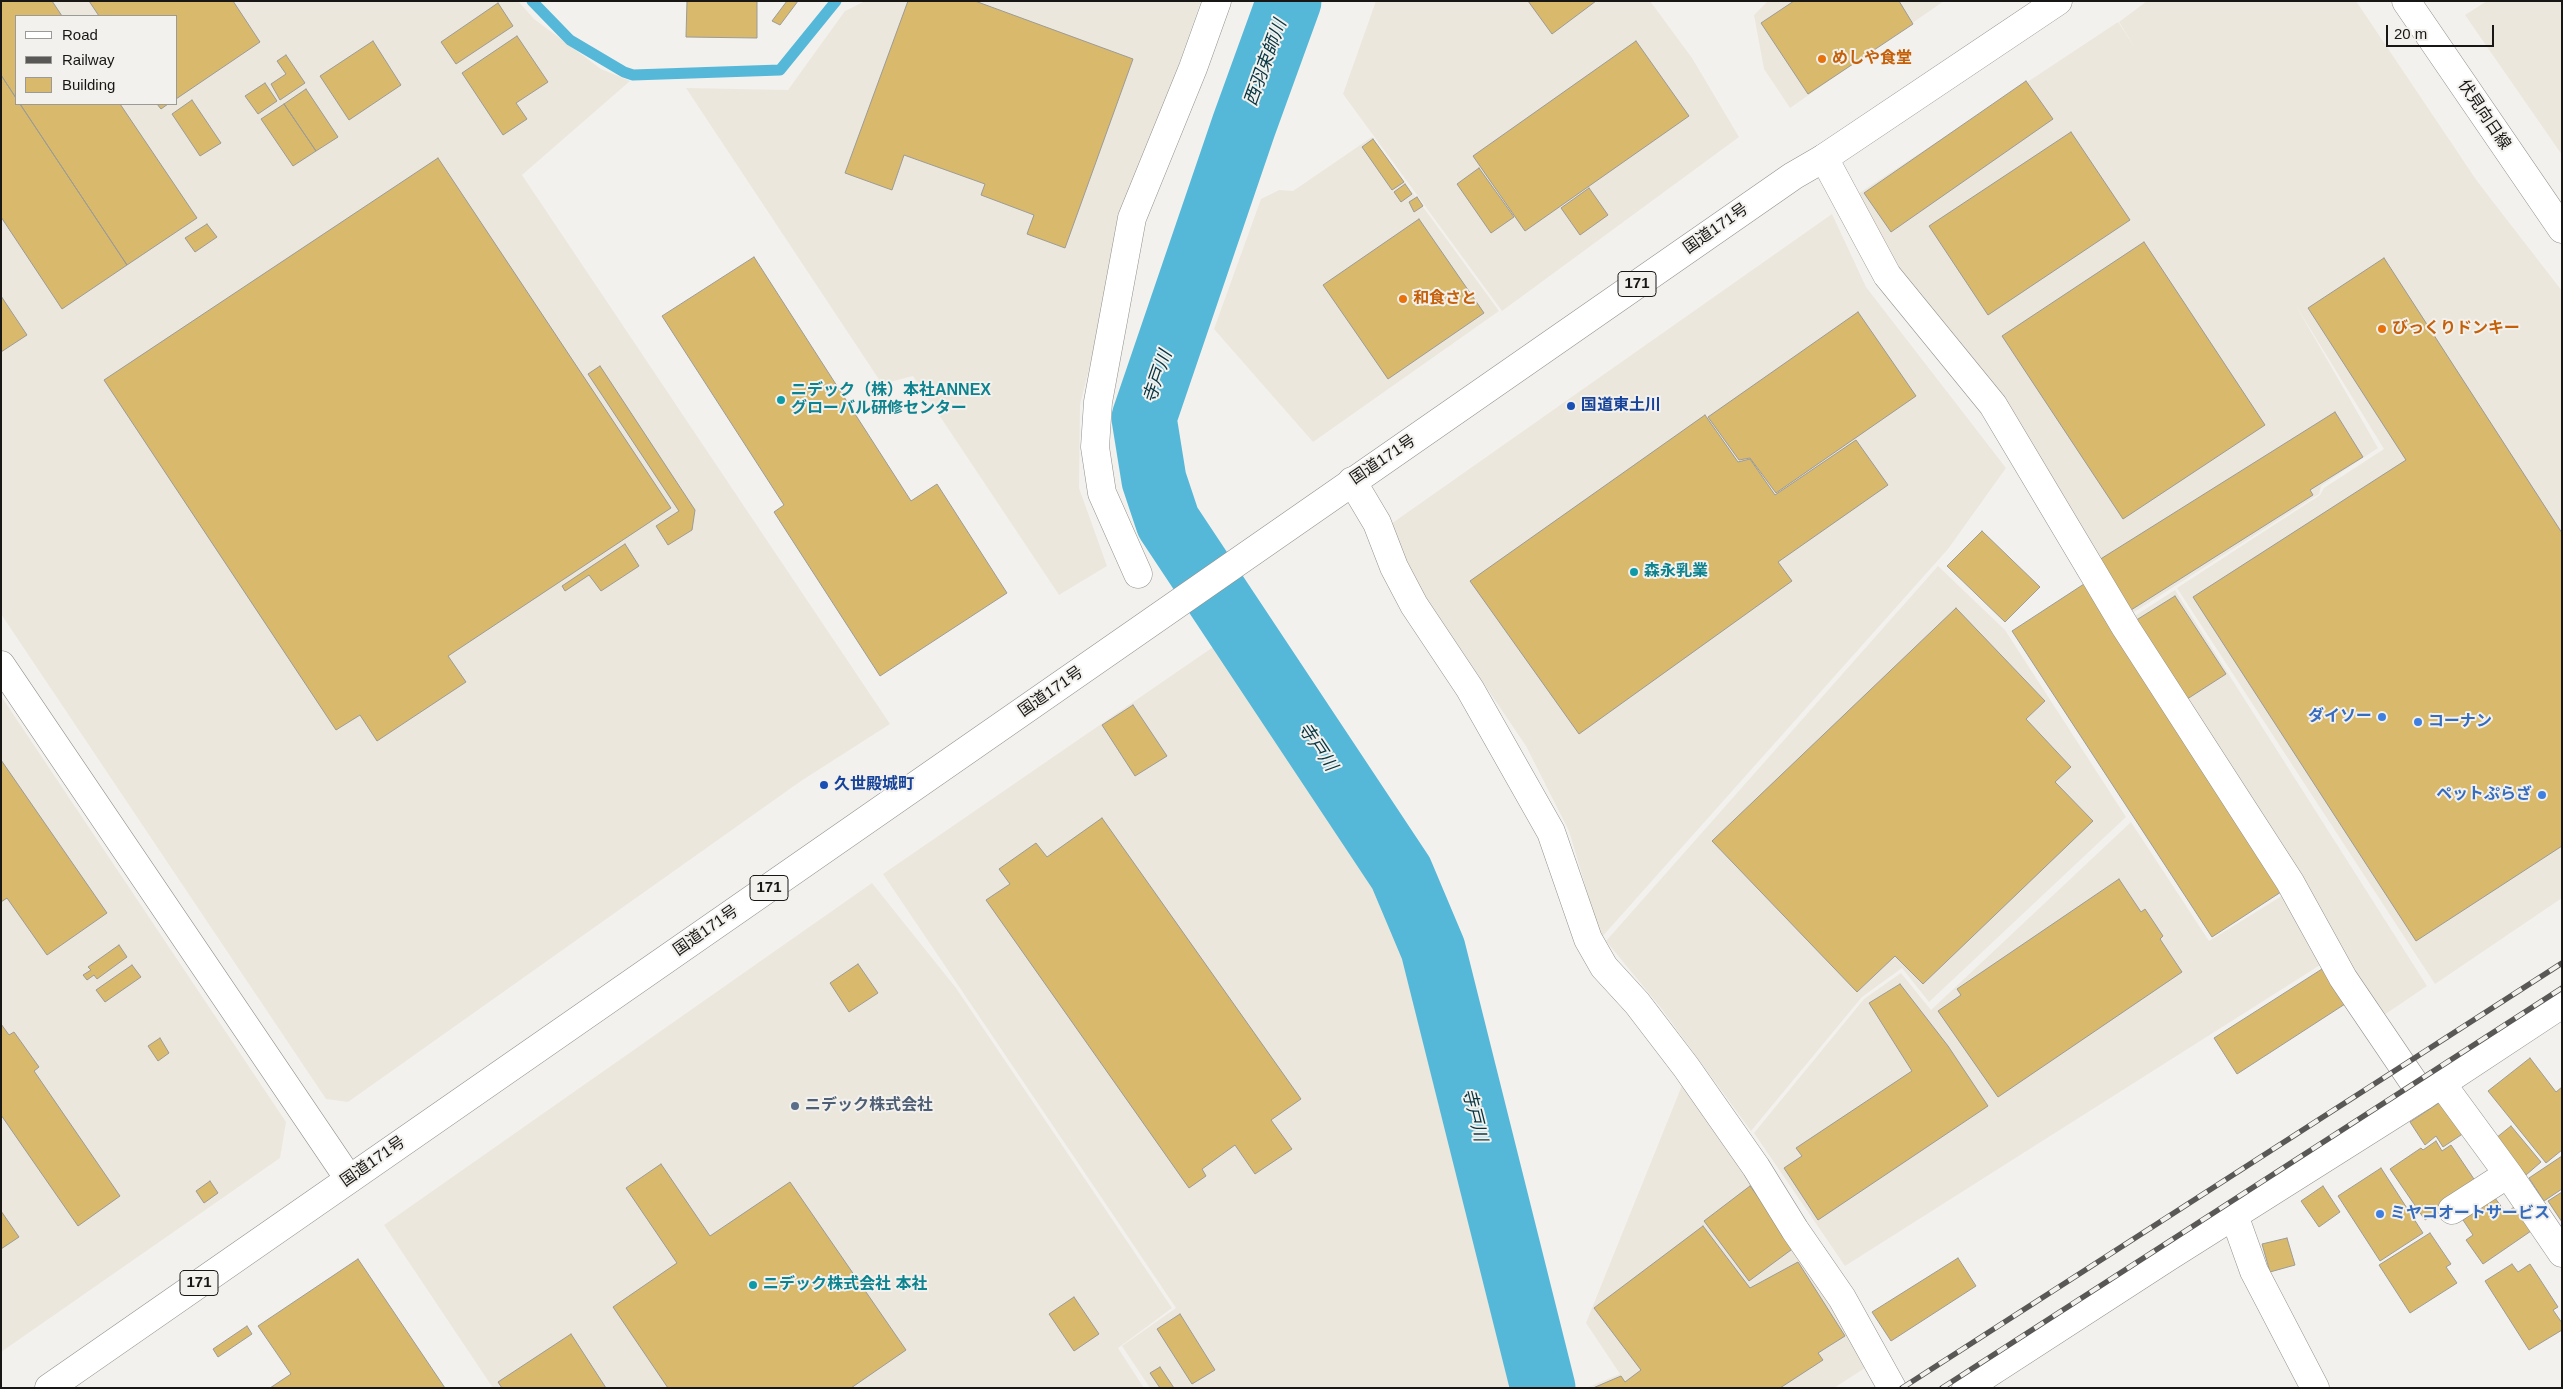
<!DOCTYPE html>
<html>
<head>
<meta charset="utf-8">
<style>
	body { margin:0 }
	#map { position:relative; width:2563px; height:1389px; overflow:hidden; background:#f3f1ed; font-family:Arial,sans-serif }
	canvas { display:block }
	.frame { position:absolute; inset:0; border:2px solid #181716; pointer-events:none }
	.legend { position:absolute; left:15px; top:15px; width:162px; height:90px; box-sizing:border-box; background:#f3f1ed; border:1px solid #9b9a97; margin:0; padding:6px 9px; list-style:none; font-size:15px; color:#181716 }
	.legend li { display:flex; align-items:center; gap:10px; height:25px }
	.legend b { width:25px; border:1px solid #9b9a97 }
	.scale { position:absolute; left:2386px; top:25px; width:108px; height:22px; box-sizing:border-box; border:2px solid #181716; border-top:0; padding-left:6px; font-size:15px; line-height:18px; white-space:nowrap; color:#181716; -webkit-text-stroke:4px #f3f1ed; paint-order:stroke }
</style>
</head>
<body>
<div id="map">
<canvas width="2563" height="1389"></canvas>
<div class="frame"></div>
<ul class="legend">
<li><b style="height:6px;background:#fff"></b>Road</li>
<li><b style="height:6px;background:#595856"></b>Railway</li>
<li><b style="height:14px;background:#d9b96c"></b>Building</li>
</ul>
<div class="scale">20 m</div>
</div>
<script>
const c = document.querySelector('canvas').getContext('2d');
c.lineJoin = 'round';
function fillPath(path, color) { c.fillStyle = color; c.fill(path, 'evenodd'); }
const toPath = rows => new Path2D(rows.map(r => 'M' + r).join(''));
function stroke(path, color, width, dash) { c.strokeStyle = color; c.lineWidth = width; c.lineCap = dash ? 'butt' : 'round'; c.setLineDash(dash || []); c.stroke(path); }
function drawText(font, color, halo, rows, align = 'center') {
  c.font = font + ' Arial,"Noto Sans JP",sans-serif'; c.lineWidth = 4; c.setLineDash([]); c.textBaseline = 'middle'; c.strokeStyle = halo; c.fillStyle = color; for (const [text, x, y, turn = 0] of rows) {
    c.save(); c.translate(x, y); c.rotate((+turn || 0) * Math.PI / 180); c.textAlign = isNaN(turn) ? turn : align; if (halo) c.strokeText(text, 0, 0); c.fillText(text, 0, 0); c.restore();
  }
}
const built = toPath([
	[1,1,518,1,534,19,601,69,630,81,522,175,890,724,801,781,348,1102,326,1099,1,614],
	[16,16,176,16,176,104,16,104],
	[865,1,1201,1,1130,203,1080,405,1079,488,1107,566,1059,595,913,376,882,384,686,88,788,90,845,11],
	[1376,1,1650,1,1692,58,1739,137,1502,311,1343,94],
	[1768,1,1944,1,1790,108,1764,69,1754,15],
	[2147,1,2356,1,2477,181,2562,291,2562,898,2435,984,2177,588,2320,495,2324,488,2384,449,2295,304,2378,448,2321,486,2319,494,2131,614,1894,268,1858,194,2118,22,2136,49,2119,22],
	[2487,1,2562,1,2562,155,2465,15],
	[1372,137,1499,311,1313,442,1214,329,1261,199,1279,190,1293,191],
	[1832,214,1866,287,2006,468,1948,549,1601,938,1569,831,1526,746,1407,570,1391,524],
	[1938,566,2005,630,2126,817,1929,1002,1902,968,1862,997,1751,1131,1661,1008,1606,941],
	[2175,590,2427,986,2378,1019,2127,621],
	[1219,643,1365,860,1397,918,1521,1388,1150,1388,1122,1346,1176,1308,883,874],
	[1,696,286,1122,280,1158,1,1352],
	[2131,822,2209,941,2285,894,2328,960,1845,1266,1754,1133,1864,999,1901,973,1931,1010],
	[872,883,956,988,1172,1308,1118,1348,1144,1388,493,1388,384,1225],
	[1685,1078,1804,1253,1868,1366,1834,1388,1586,1388,1620,1374,1586,1323]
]);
const stream = toPath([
	[532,1,570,40,624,72,633,75,780,70,836,1]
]);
const river = toPath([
	[1289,1,1244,125,1144,418,1154,480,1168,522,1401,873,1433,949,1543,1388]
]);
const building = toPath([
	[1,1,52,1,62,16,16,16,16,98,1,75,1,1],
	[89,1,233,1,260,42,176,99,176,16,99,16,89,1],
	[687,1,757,1,757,38,686,37,687,1],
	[787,1,798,1,780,25,772,21,787,1],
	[908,1,975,1,1133,59,1065,248,1027,234,1034,215,981,195,985,184,904,155,892,190,845,173,908,1],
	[1528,1,1596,1,1552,34,1528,1],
	[1794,1,1899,1,1913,24,1808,94,1761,23,1794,1],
	[498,3,513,26,456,64,441,42,498,3],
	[517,36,548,82,516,103,527,119,503,135,462,73,517,36],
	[373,41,401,85,349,120,320,76,373,41],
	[1636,41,1689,116,1525,231,1473,156,1636,41],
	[286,55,305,83,280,100,271,84,286,74,277,61,286,55],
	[1,75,16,98,16,104,20,104,127,265,62,309,1,217,1,75],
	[2026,81,2053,119,1891,232,1864,193,2026,81],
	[265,83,277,101,258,114,245,96,265,83],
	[306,89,338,137,316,151,284,104,306,89],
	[192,100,221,143,200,156,172,114,192,100],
	[20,104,120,104,197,218,127,265,20,104],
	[157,104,168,104,161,109,157,104],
	[284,104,316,151,293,166,261,119,284,104],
	[2071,132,2130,220,1988,315,1929,226,2071,132],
	[1373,139,1404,182,1392,190,1362,147,1373,139],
	[438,158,671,508,448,656,466,682,377,741,360,715,336,730,104,380,438,158],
	[1479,168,1514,217,1491,233,1457,184,1479,168],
	[1405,184,1412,194,1401,202,1394,192,1405,184],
	[1589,188,1608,215,1580,235,1561,208,1589,188],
	[1417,197,1423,206,1414,212,1409,202,1417,197],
	[1419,219,1484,313,1388,379,1323,285,1419,219],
	[207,224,217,237,195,252,185,238,207,224],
	[2144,242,2265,425,2123,519,2002,336,2144,242],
	[754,257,911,501,937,484,1007,593,880,676,774,512,784,505,662,316,754,257],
	[2384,258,2562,533,2562,846,2416,941,2193,597,2406,460,2308,308,2384,258],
	[1,296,27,335,1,352,1,296],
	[1858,312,1916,396,1776,493,1750,458,1739,460,1708,417,1858,312],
	[600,366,695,510,692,530,668,545,656,526,679,511,588,374,600,366],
	[2335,412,2363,457,2310,490,2313,495,2131,610,2099,560,2335,412],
	[1705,415,1738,462,1750,459,1775,495,1856,440,1888,485,1778,562,1792,581,1579,734,1470,581,1705,415],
	[1982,531,2040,587,2005,622,1947,566,1982,531],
	[625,544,639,566,601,591,589,575,565,591,562,586,625,544],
	[2084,584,2284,890,2212,937,2012,631,2084,584],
	[2175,596,2226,674,2181,703,2130,624,2175,596],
	[1956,608,2045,701,2026,719,2071,767,2055,782,2093,821,1923,984,1895,956,1857,992,1712,841,1956,608],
	[1133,705,1167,756,1135,776,1102,725,1133,705],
	[1,760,107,913,47,955,7,898,1,902,1,760],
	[1102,818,1301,1099,1271,1120,1292,1149,1255,1174,1235,1145,1202,1169,1206,1176,1189,1188,986,900,1010,884,999,869,1036,843,1047,857,1102,818],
	[2119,879,2141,912,2145,909,2163,936,2160,939,2182,972,1998,1097,1938,1011,1961,995,1957,989,2119,879],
	[119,945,127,957,97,979,94,975,87,980,83,975,91,970,88,967,119,945],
	[858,964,878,993,849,1012,830,983,858,964],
	[132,965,141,977,105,1002,96,990,132,965],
	[2322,969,2345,1004,2237,1074,2214,1038,2322,969],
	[1900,984,1948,1046,1988,1106,1818,1220,1784,1168,1802,1156,1796,1148,1912,1071,1869,1003,1900,984],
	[1,1024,9,1035,14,1032,39,1067,34,1071,120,1196,78,1226,1,1115,1,1024],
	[160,1038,169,1053,158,1061,148,1046,160,1038],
	[2530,1058,2556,1092,2562,1087,2562,1150,2546,1163,2488,1091,2530,1058],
	[2442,1101,2464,1133,2443,1147,2436,1136,2425,1145,2410,1122,2442,1101],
	[2511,1126,2541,1162,2526,1175,2496,1138,2511,1126],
	[2436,1141,2442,1151,2451,1145,2478,1185,2425,1220,2390,1169,2421,1148,2423,1150,2436,1141],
	[2562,1156,2562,1189,2544,1201,2529,1178,2562,1156],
	[661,1164,710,1236,790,1182,906,1350,851,1388,668,1388,613,1307,677,1263,626,1188,661,1164],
	[2381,1168,2423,1233,2380,1261,2338,1196,2381,1168],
	[210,1181,218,1193,204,1203,196,1191,210,1181],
	[1750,1186,1795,1247,1749,1281,1704,1221,1750,1186],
	[2323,1186,2340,1212,2319,1227,2301,1201,2323,1186],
	[2562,1192,2562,1222,2548,1201,2562,1192],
	[2495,1198,2506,1213,2514,1207,2531,1231,2483,1264,2466,1240,2473,1235,2463,1220,2495,1198],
	[1,1211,19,1237,1,1249,1,1211],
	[1703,1226,1750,1288,1798,1262,1845,1336,1818,1353,1823,1360,1780,1388,1593,1388,1621,1376,1625,1382,1641,1370,1594,1308,1703,1226],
	[2430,1233,2451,1264,2446,1267,2457,1283,2410,1313,2379,1265,2430,1233],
	[2287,1238,2295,1265,2270,1272,2262,1244,2287,1238],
	[1958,1258,1976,1286,1891,1341,1872,1312,1958,1258],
	[358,1259,445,1388,270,1388,291,1374,258,1326,358,1259],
	[2512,1264,2518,1272,2530,1264,2558,1307,2553,1310,2562,1323,2562,1330,2529,1350,2485,1281,2512,1264],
	[1074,1297,1099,1334,1074,1351,1049,1314,1074,1297],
	[1180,1314,1215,1370,1192,1384,1157,1329,1180,1314],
	[247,1326,252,1334,218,1357,213,1349,247,1326],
	[571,1334,606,1388,502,1388,498,1382,571,1334],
	[1160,1367,1174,1388,1160,1388,1150,1373,1160,1367]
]);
const street = toPath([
	[1824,158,1887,275,1993,405,2126,628,2290,882,2343,978,2423,1096],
	[1352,481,1377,523,1394,567,1414,605,1470,689,1551,832,1588,939,1604,967,1637,1003,1686,1067,1756,1167,1795,1230,1842,1298,1892,1388],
	[1138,574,1102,493,1095,447,1098,402,1132,218,1193,68,1217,1],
	[1,665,349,1179],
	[2442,1084,2508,1174,2562,1253],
	[2452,1210,2508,1174],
	[2234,1215,2254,1271,2315,1388]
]);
const secondary = toPath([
	[2406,1,2562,229],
	[1966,1388,2168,1257,2423,1096,2562,1004]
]);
const highway = toPath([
	[49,1388,1793,176,1824,158,2058,1]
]);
const rail = toPath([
	[1902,1388,2562,963],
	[1942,1388,2562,988]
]);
const markers = [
	[1822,59,5,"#e8710a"],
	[1403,299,5,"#e8710a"],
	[2382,329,5,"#e8710a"],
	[781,400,5,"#0f9aa8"],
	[1571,406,5,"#1a4fb4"],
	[1634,572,5,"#0f9aa8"],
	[2382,717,5,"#3f7fe0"],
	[2418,722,5,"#3f7fe0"],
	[824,785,5,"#1a4fb4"],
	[2542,795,5,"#3f7fe0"],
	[795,1106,5,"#5c6f8a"],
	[2380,1214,5,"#3f7fe0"],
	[753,1285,5,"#0f9aa8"]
];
const shields = [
	[1637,284,38],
	[769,888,38],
	[199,1283,38]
];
const shieldNames = [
	["171",1637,284],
	["171",769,888],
	["171",199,1283]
];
const foodNames = [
	["めしや食堂",1832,59],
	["和食さと",1413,299],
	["びっくりドンキー",2392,329]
];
const streetNames = [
	["伏見向日線",2484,115,56],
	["国道171号",1716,229,-35],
	["国道171号",1383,460,-34],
	["国道171号",1051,692,-35],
	["国道171号",706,931,-35],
	["国道171号",373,1162,-35]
];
const cultureNames = [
	["ニデック（株）本社ANNEX",791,391],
	["グローバル研修センター",791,409],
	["森永乳業",1644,572],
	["ニデック株式会社 本社",763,1285]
];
const transitNames = [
	["国道東土川",1581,406],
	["久世殿城町",834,785]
];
const shopNames = [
	["ダイソー",2372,717],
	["コーナン",2428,722,"left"],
	["ペットぷらざ",2532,795],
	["ミヤコオートサービス",2390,1214,"left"]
];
const serviceNames = [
	["ニデック株式会社",805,1106]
];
const waterNames = [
	["西羽束師川",1266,63,-70],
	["寺戸川",1158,377,-71],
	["寺戸川",1317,747,56],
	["寺戸川",1474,1115,76]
];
fillPath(built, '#ece7dc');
stroke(stream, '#55b8d8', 11);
stroke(river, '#55b8d8', 65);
fillPath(building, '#d9b96c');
stroke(building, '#9c9b97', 1);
stroke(street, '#92918d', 29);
stroke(secondary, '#92918d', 29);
stroke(highway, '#92918d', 29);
stroke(street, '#fff', 28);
stroke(secondary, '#fff', 28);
stroke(highway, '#fff', 28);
stroke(rail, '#595856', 5.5);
stroke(rail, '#f3f1ed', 4, [11]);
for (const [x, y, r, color] of markers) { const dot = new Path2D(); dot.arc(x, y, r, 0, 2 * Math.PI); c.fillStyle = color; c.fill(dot); stroke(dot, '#f3f1ed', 2); }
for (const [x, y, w] of shields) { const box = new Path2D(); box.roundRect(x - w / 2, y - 12.5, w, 25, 4); c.fillStyle = '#f3f1ed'; c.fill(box); stroke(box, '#181716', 1); }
drawText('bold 15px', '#181716', null, shieldNames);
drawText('bold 16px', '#c56008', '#f3f1ed', foodNames, 'left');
drawText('16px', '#181716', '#f3f1ed', streetNames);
drawText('bold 16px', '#0d838f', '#f3f1ed', cultureNames, 'left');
drawText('bold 16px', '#164399', '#f3f1ed', transitNames, 'left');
drawText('bold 16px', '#366cbe', '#f3f1ed', shopNames, 'right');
drawText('bold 16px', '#4e5e75', '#f3f1ed', serviceNames, 'left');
drawText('italic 18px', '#053542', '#f3f1ed', waterNames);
</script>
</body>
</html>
